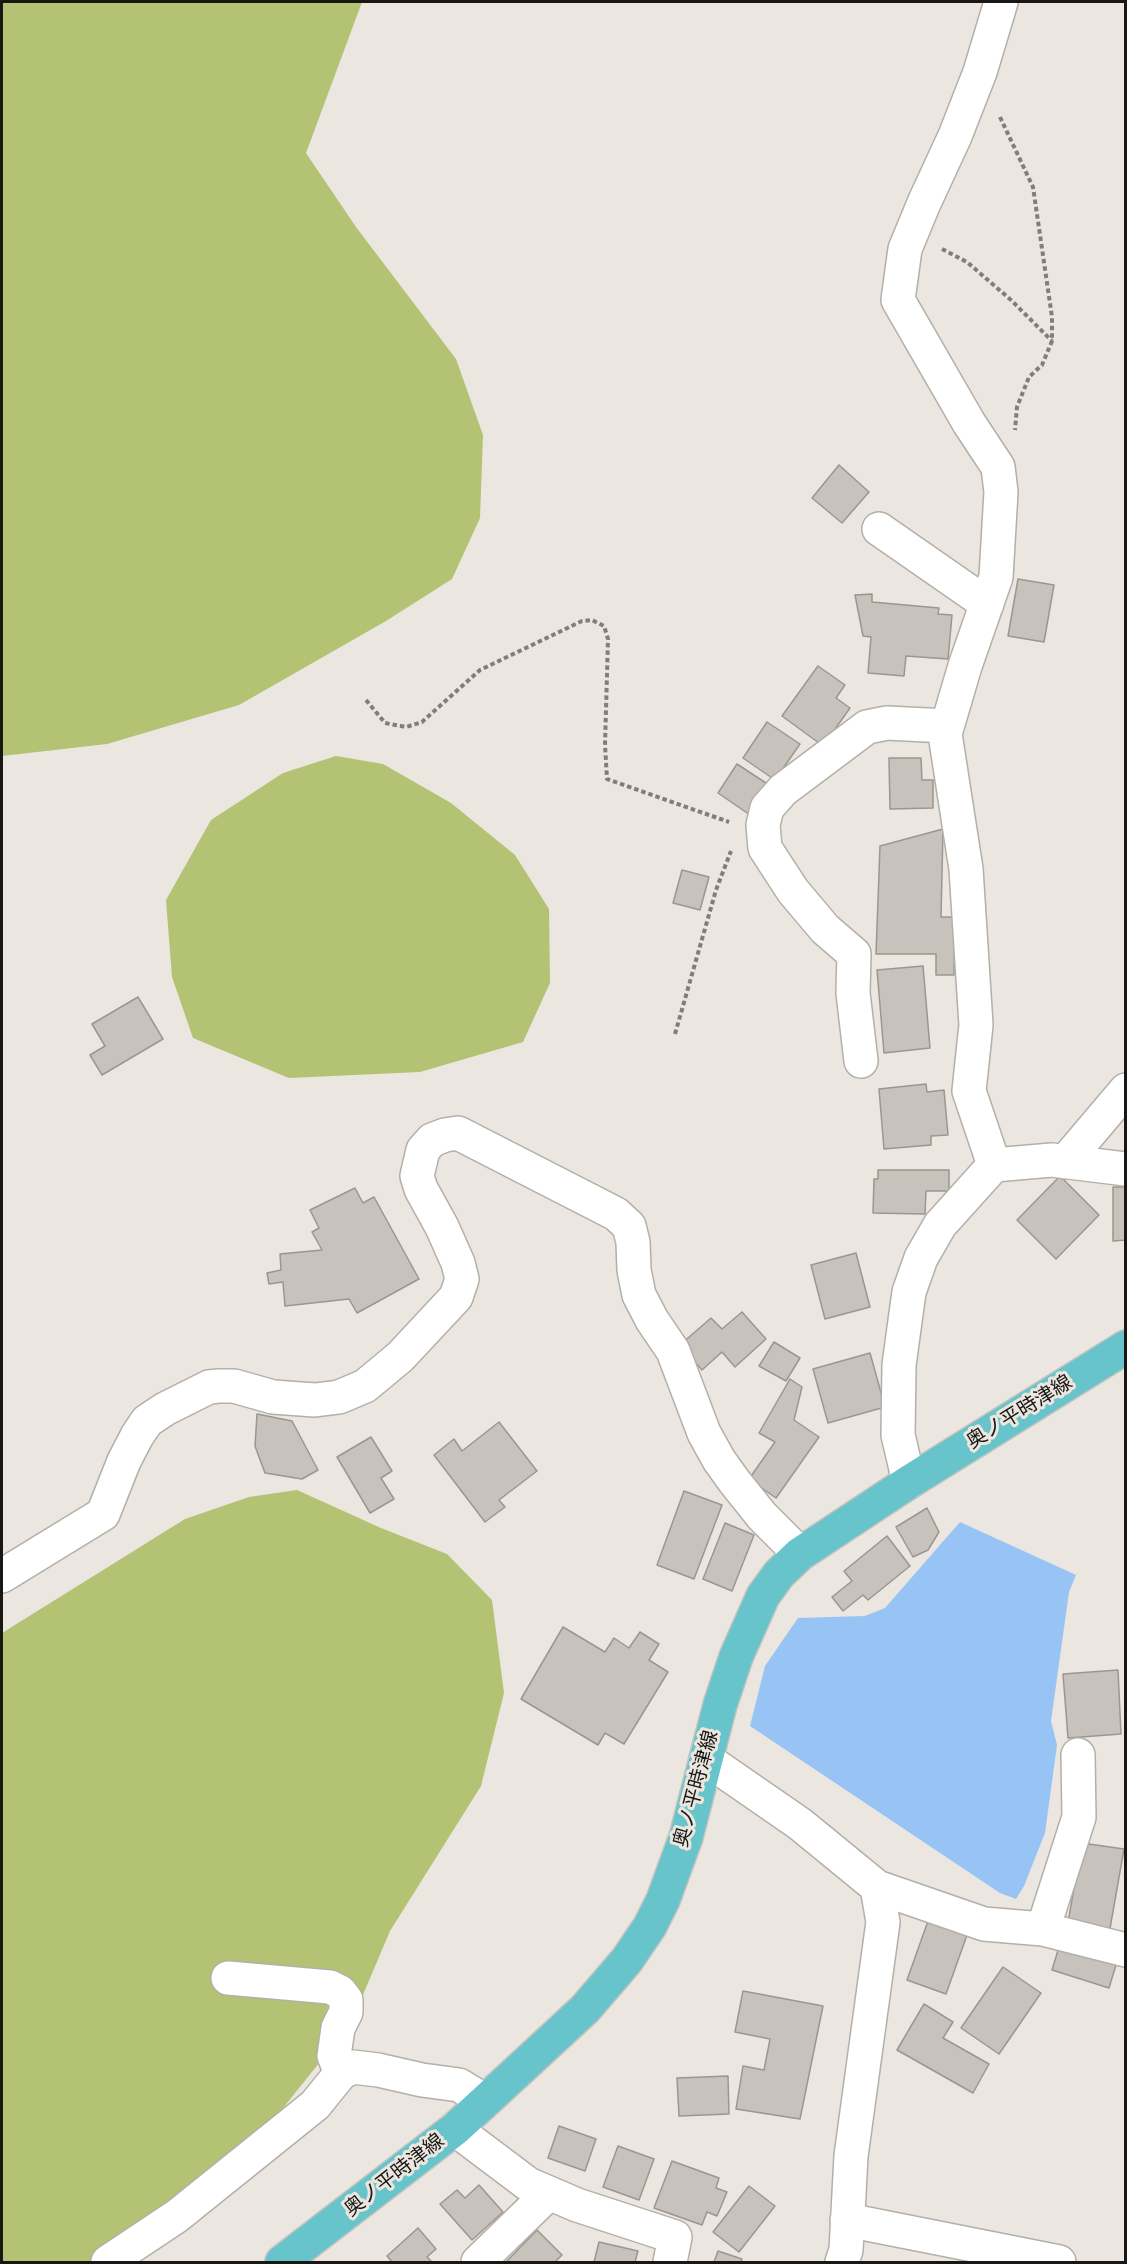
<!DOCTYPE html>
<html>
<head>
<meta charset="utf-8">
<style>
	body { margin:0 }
	#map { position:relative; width:1127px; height:2264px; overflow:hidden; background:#ebe6df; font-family:Roboto,sans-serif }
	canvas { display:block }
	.frame { position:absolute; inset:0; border:3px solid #181714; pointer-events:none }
</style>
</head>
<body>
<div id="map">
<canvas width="1127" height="2264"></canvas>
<div class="frame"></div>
</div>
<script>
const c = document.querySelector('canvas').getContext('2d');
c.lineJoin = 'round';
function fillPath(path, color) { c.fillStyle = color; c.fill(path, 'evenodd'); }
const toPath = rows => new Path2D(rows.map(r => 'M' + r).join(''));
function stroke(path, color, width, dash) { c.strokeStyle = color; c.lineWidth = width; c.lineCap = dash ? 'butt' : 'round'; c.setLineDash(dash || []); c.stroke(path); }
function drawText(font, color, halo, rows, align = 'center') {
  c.font = font + ' Roboto,"Noto Sans JP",sans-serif'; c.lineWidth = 6; c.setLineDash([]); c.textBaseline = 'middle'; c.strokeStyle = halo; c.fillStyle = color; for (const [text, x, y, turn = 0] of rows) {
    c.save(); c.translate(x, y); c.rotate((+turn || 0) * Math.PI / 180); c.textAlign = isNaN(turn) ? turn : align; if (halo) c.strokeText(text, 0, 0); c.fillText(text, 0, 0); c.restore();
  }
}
const forest = toPath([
	[2,2,362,2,306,153,356,227,456,359,483,435,480,518,452,579,386,621,239,705,107,744,2,756],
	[336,756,383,764,451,803,515,855,549,909,550,983,523,1042,420,1072,289,1078,193,1038,172,977,166,900,211,820,283,773],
	[297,1490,381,1528,447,1554,492,1600,504,1693,481,1786,390,1931,351,2023,204,2207,124,2262,2,2262,2,1633,185,1519,249,1497]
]);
const water = toPath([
	[960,1522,1076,1575,1069,1592,1051,1721,1057,1745,1045,1833,1024,1886,1016,1899,1000,1893,750,1726,765,1666,798,1618,865,1616,885,1608]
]);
const building = toPath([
	[839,465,869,492,842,523,812,498,839,465],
	[1018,579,1054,585,1044,642,1008,636,1018,579],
	[872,594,872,602,939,608,938,614,952,615,948,659,906,656,904,676,868,673,871,637,863,636,855,595,872,594],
	[818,666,845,685,836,698,850,708,823,746,782,716,818,666],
	[767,722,800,744,775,780,743,758,767,722],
	[889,758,921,758,922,780,933,780,933,808,890,809,889,758],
	[737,764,769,785,750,815,718,793,737,764],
	[943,829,941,917,955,917,954,975,936,975,936,954,876,954,880,846,943,829],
	[682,870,709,877,700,910,673,903,682,870],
	[923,966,930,1048,884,1053,877,970,923,966],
	[138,997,163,1039,102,1075,90,1055,105,1046,92,1024,138,997],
	[926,1084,927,1092,944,1090,948,1135,931,1136,931,1145,884,1149,879,1089,926,1084],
	[878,1170,949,1170,949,1191,926,1191,925,1214,873,1213,874,1179,878,1179,878,1170],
	[1060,1176,1099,1215,1056,1259,1017,1220,1060,1176],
	[1113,1187,1126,1187,1126,1240,1113,1241,1113,1187],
	[355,1188,363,1203,374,1197,419,1279,357,1313,349,1299,285,1306,283,1282,269,1284,267,1273,281,1270,280,1254,322,1250,312,1232,319,1228,310,1210,355,1188],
	[856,1253,870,1307,825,1319,811,1265,856,1253],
	[742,1312,766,1339,735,1367,722,1352,702,1370,680,1345,711,1318,722,1329,742,1312],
	[774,1342,800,1358,786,1381,759,1366,774,1342],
	[870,1353,885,1407,828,1423,813,1369,870,1353],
	[790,1379,802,1387,794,1420,819,1437,776,1498,749,1479,775,1442,759,1433,790,1379],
	[257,1414,292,1421,318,1470,302,1479,265,1473,255,1446,257,1414],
	[499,1422,537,1471,499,1500,505,1507,485,1522,434,1455,454,1439,462,1451,499,1422],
	[371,1437,392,1471,381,1478,394,1499,370,1513,337,1457,371,1437],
	[684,1491,722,1505,694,1579,657,1565,684,1491],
	[927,1508,939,1532,928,1550,913,1557,896,1527,927,1508],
	[725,1523,754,1535,732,1591,703,1579,725,1523],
	[887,1536,910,1566,868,1600,863,1595,843,1611,832,1597,852,1581,844,1571,887,1536],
	[563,1627,605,1652,614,1638,629,1648,640,1632,659,1644,649,1660,668,1672,624,1744,605,1733,598,1745,521,1699,563,1627],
	[1118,1670,1121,1734,1068,1738,1063,1674,1118,1670],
	[1082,1843,1124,1849,1109,1934,1067,1928,1082,1843],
	[928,1921,967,1935,946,1994,907,1980,928,1921],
	[1059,1947,1116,1965,1109,1988,1052,1970,1059,1947],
	[1003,1967,1041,1993,999,2054,961,2028,1003,1967],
	[743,1991,823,2006,800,2119,736,2109,743,2066,764,2070,770,2039,735,2032,743,1991],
	[924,2004,953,2022,943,2038,989,2064,973,2093,897,2050,924,2004],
	[728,2076,729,2114,679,2116,677,2078,728,2076],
	[559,2126,596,2139,585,2171,548,2158,559,2126],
	[618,2146,654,2159,639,2200,603,2187,618,2146],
	[672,2161,719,2178,716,2188,727,2192,717,2216,707,2212,702,2225,654,2208,672,2161],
	[479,2185,503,2212,472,2240,440,2204,457,2190,465,2198,479,2185],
	[749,2186,775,2206,739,2252,713,2232,749,2186],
	[418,2228,436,2249,427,2257,432,2262,392,2262,387,2256,418,2228],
	[537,2230,562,2255,555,2262,506,2262,537,2230],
	[599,2242,638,2251,635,2262,594,2262,599,2242],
	[718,2251,742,2259,741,2262,714,2262,718,2251]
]);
const path = toPath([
	[1000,117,1033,187,1052,317,1052,341,1042,365,1029,377,1017,407,1015,430],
	[942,249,967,262,1011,300,1052,341],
	[366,700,385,723,406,727,422,722,480,670,582,621,592,620,604,626,608,639,605,745,607,779,729,822],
	[675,1034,716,890,731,851]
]);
const minor = toPath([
	[879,529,987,604],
	[861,1061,853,993,854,954,825,929,793,891,765,848,763,825,767,808,783,790,867,727,887,723,947,726],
	[1065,1162,1126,1090],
	[994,1165,1052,1160,1126,1169],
	[909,1482,898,1435,899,1365,909,1292,921,1258,940,1225,994,1165,969,1091,976,1025,966,869,945,734,965,666,996,577,1001,492,998,467,969,423,898,300,905,249,924,203,955,136,980,72,1001,2],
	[2,1576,103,1514,124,1461,137,1436,147,1421,165,1409,209,1387,219,1386,234,1386,273,1397,315,1400,339,1397,365,1386,400,1357,456,1297,462,1279,458,1263,442,1227,421,1189,417,1176,423,1150,432,1140,445,1135,458,1133,616,1214,629,1226,633,1242,634,1270,639,1295,652,1320,673,1351,704,1433,719,1460,734,1481,762,1516,800,1554],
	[706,1759,800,1824,877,1887,883,1922,851,2156,846,2250,842,2262],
	[877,1887,984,1924,1043,1929,1126,1950],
	[1043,1929,1079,1817,1078,1755],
	[228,1978,330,1987,340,1992,346,2000,346,2012,338,2028,334,2056,341,2073],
	[455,2129,528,2184,577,2205,675,2237,670,2262],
	[847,2220,1059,2262],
	[108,2262,177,2216,315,2105,341,2073,353,2067,378,2070,422,2080,459,2085,485,2101],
	[478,2262,549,2193]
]);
const major = toPath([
	[282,2262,455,2129,585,2009,627,1960,650,1926,663,1900,686,1837,720,1705,736,1657,763,1596,779,1574,800,1554,909,1482,1126,1347]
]);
const streetNames = [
	["奥ノ平時津線",1020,1413,-32],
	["奥ノ平時津線",697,1789,-75],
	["奥ノ平時津線",395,2176,-38]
];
fillPath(forest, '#b4c273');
fillPath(water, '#97c4f4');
fillPath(building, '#c7c2bb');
stroke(building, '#9b968f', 1.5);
stroke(minor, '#b4afa8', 36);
stroke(major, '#c3c3c2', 36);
stroke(path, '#817e79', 4, [4.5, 3]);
stroke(minor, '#fff', 33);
stroke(major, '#66c4ca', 33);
drawText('20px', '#181714', '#ebe6df', streetNames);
</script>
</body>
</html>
